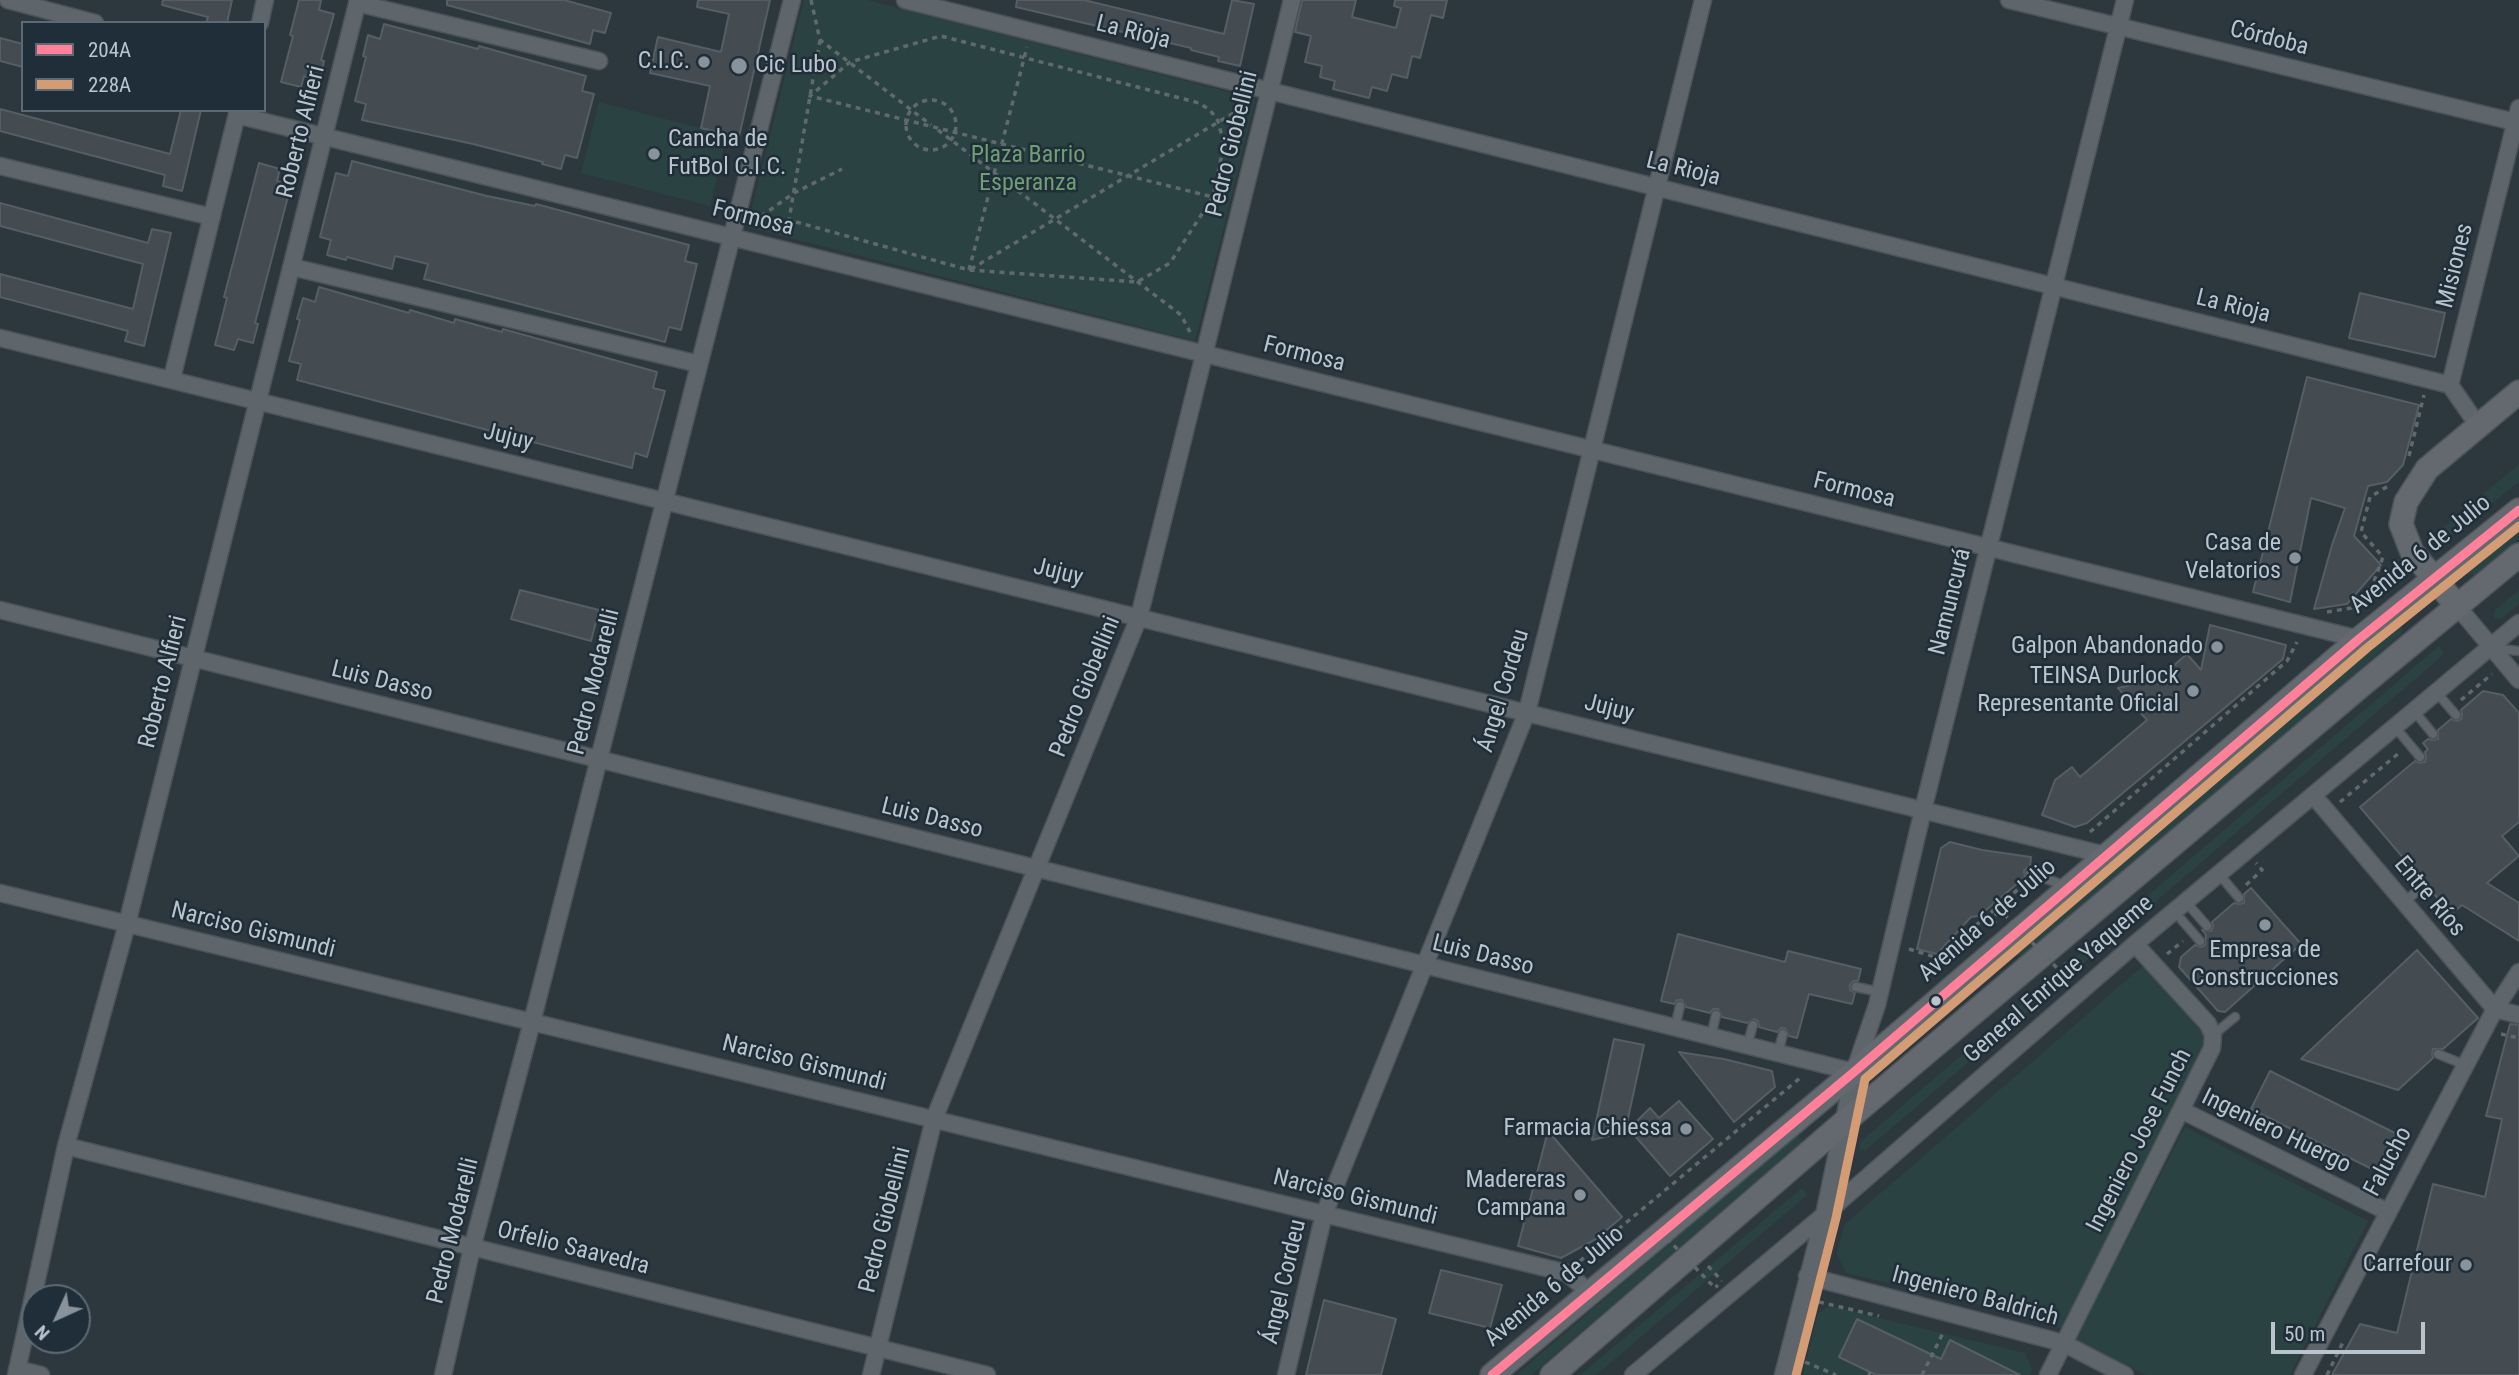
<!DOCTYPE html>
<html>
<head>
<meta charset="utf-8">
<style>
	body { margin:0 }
	#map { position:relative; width:2519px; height:1375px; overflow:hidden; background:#2d373e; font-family:"Roboto Condensed",sans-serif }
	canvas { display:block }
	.legend { position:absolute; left:21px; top:21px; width:245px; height:91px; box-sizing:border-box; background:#202e39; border:2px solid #5d6a74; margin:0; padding:9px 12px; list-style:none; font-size:21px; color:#b9c4cd }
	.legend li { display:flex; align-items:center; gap:14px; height:35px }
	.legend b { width:35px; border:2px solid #5d6a74 }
	.north { position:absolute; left:21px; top:1284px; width:70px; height:70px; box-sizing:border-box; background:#202e39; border:2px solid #5d6a74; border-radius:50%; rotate:225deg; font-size:19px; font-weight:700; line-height:28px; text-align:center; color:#b9c4cd }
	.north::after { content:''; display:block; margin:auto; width:24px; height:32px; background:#88939b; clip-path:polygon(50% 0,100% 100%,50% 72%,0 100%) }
	.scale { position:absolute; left:2271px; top:1322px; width:154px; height:32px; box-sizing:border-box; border:4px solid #b9c4cd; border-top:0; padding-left:9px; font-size:21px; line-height:24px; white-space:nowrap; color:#b9c4cd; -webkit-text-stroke:5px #202e39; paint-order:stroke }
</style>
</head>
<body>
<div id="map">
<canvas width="2519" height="1375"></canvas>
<ul class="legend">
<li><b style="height:9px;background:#ff8098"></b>204A</li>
<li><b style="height:9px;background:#d39c74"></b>228A</li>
</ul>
<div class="north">N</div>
<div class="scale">50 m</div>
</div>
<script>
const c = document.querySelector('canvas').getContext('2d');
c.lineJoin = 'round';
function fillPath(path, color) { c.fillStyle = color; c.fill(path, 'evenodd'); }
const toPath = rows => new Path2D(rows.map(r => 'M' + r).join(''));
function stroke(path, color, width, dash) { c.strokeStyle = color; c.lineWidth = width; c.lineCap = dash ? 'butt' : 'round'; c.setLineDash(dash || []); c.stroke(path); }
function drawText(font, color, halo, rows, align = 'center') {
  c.font = font + ' "Roboto Condensed",sans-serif'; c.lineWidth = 5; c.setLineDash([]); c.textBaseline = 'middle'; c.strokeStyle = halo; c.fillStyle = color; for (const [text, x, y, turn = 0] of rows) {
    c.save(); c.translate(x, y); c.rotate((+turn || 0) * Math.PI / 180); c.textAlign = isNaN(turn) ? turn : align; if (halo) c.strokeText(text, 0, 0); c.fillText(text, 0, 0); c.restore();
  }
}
const green = toPath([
	[804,0,867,0,1256,99,1195,341,747,227],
	[599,102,727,135,710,206,581,173],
	[2519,464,2519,482,2438,545,2431,544,2432,537],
	[2519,525,2519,539,2474,575,2467,574,2468,567],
	[2519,590,2519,604,2501,619,2494,618,2495,610],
	[2398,625,2402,627,2401,634,2023,956,2015,955,2016,948],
	[2439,646,2444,652,2442,656,1866,1150,1859,1149,1860,1142],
	[2144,965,2207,1038,2061,1328,1974,1303,1846,1273,1837,1254,1844,1225],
	[2185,1127,2368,1221,2290,1375,2146,1375,2076,1339],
	[1797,1134,1802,1140,1800,1144,1531,1375,1516,1375],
	[1802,1188,1807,1193,1805,1197,1596,1375,1580,1375],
	[1829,1306,2025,1353,2032,1369,2030,1375,1803,1375,1818,1313]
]);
const building = toPath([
	[163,0,232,0,227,23,206,23,208,17,162,5,163,0],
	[299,0,321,0,319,10,334,14,321,60,324,61,320,80,304,76,301,87,281,82,293,36,290,35,299,0],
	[447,0,564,0,611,13,605,33,593,30,590,44,447,5,447,0],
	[698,0,770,0,739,137,701,128,710,86,650,73,658,37,721,52,729,14,697,7,698,0],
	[1017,0,1084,0,1224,34,1232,0,1254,4,1240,66,1218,61,1219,57,1191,50,1191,48,1016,7,1017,0],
	[1302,0,1356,0,1352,17,1396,28,1401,8,1394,6,1395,0,1447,0,1443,18,1431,15,1420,58,1412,56,1407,78,1392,74,1387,91,1372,87,1369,98,1333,89,1335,81,1320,77,1322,66,1305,62,1311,36,1295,32,1302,0],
	[384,24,478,49,479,46,586,76,582,91,594,94,577,158,565,155,561,169,542,164,543,162,473,144,362,120,366,104,355,101,366,57,363,56,368,35,380,39,384,24],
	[0,38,23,44,23,67,0,61,0,38],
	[0,109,170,154,181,110,201,110,182,191,163,186,165,175,0,131,0,109],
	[352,161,487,196,535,206,536,204,689,245,685,261,697,264,681,330,669,327,665,342,424,279,428,264,395,256,392,269,347,257,346,260,327,255,331,240,320,237,336,173,348,176,352,161],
	[259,163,280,169,277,181,291,185,255,323,258,324,253,343,238,339,234,350,215,345,227,298,224,297,259,163],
	[0,203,148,243,152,229,171,233,144,346,125,341,128,331,0,297,0,274,133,309,143,264,0,226,0,203],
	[319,287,409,313,410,310,454,323,455,319,502,332,503,329,657,372,653,388,665,391,647,457,635,453,632,468,297,380,301,364,289,361,300,320,297,319,303,298,315,302,319,287],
	[2360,293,2445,313,2435,357,2349,338,2360,293],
	[2307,377,2419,405,2403,465,2387,482,2368,486,2354,536,2381,565,2347,604,2314,609,2332,545,2345,508,2311,498,2290,602,2253,592,2307,377],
	[520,590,599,610,591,641,511,619,520,590],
	[2210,625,2286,645,2283,659,2087,823,2075,827,2042,815,2055,780,2072,767,2080,777,2147,720,2118,688,2158,679,2187,654,2201,670,2210,625],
	[2483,691,2503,695,2519,713,2519,822,2502,836,2519,856,2487,883,2519,903,2519,941,2462,905,2451,914,2360,807,2415,761,2420,763,2425,762,2426,757,2425,752,2428,749,2423,743,2428,739,2433,740,2438,739,2438,730,2451,719,2457,721,2461,719,2462,714,2461,710,2483,691],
	[1950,842,1982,850,2031,857,2030,867,2024,870,2025,877,1979,916,1971,917,1937,954,1917,949,1941,848,1950,842],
	[2251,888,2301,944,2225,1012,2218,1011,2179,967,2181,957,2195,945,2201,947,2205,945,2206,935,2202,930,2211,931,2213,927,2212,922,2234,903,2239,904,2244,903,2244,894,2251,888],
	[1678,934,1785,962,1788,951,1861,969,1858,981,1853,981,1850,985,1850,990,1855,993,1852,1004,1809,994,1797,1038,1789,1036,1785,1028,1781,1028,1777,1032,1759,1027,1758,1021,1754,1019,1747,1023,1722,1017,1718,1009,1713,1009,1710,1013,1686,1007,1682,1000,1677,1000,1674,1004,1661,1001,1678,934],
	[2417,950,2478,1018,2443,1049,2433,1049,2432,1054,2433,1058,2398,1090,2301,1059,2417,950],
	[2510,1024,2519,1025,2519,1375,2332,1375,2360,1324,2397,1333,2433,1184,2485,1197,2502,1119,2486,1116,2510,1024],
	[1614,1039,1644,1045,1625,1132,1592,1140,1614,1039],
	[1679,1052,1724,1059,1772,1071,1775,1087,1734,1122,1679,1052],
	[2270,1071,2401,1136,2382,1174,2251,1109,2270,1071],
	[1679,1101,1713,1139,1670,1176,1629,1129,1650,1108,1659,1118,1679,1101],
	[1548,1131,1622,1217,1596,1239,1561,1258,1518,1246,1548,1131],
	[1441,1270,1502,1285,1490,1328,1429,1313,1441,1270],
	[1324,1300,1396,1319,1381,1375,1306,1375,1324,1300],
	[1857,1319,1941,1359,1950,1340,2020,1375,1876,1375,1839,1357,1857,1319]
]);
const path = toPath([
	[811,0,820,40,931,125],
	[820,40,810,96,789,220,969,270,1137,282,1170,263,1213,197,1224,144,1218,121,1210,110,1199,103,941,36,850,62,810,96,1213,197],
	'906 125a25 25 0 1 1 50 0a25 25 0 1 1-50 0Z',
	[938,130,1181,315,1190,332],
	[753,222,794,193,842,169],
	[971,269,1247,105],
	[969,270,1027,47],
	[2409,456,2424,395],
	[2327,612,2351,608,2373,584,2383,557,2361,532,2370,497,2390,485],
	[2461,700,2492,674],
	[2340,802,2399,753],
	[2090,832,2287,661,2297,642],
	[2246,885,2262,870,2256,863],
	[1996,923,1992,919,1997,913],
	[1909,949,1938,958,2023,885],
	[2167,954,2183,941],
	[2064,963,2072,971,2069,974],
	[2501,1034,2519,1038],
	[2295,1149,2302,1134],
	[1580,1261,1800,1078],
	[1708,1266,1722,1281],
	[1819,1302,1879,1316],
	[1805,1362,1836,1375],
	[1869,1375,1870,1372],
	[1922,1375,1944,1331],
	[2327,1375,2343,1342]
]);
const lane = toPath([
	[2493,648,2519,651],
	[2437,693,2456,715],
	[2414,711,2433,734],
	[2395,727,2420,757],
	[2030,873,2066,886],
	[2219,874,2239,898],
	[2186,902,2207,926],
	[2404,903,2417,891],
	[2174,911,2200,941],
	[1856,987,1880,992],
	[1675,1027,1680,1006],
	[2213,1035,2235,1017],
	[1711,1036,1716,1015],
	[1747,1046,1753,1025],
	[1778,1053,1783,1034],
	[2438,1054,2465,1065]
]);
const street = toPath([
	[8,0,95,23],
	[905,0,2450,385],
	[2009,0,2519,123],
	[357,3,599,61],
	[260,23,265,0],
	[237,115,2359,639],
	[0,166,212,217],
	[292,267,699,364],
	[0,338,2105,855],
	[172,378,238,110],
	[2479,427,2450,385,2519,108],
	[2457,606,2519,680],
	[0,610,1854,1072],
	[2313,795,2495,1009,2519,1015],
	[0,893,1567,1273,1590,1293],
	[2181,1110,2388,1212],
	[66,1146,987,1375],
	[1807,1276,2063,1343,2125,1375],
	[17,1369,41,1375],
	[16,1375,66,1146,127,924,358,0],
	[443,1375,472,1248,532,1022,792,0],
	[871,1375,934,1119,1139,617,1292,0],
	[1286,1375,1324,1214,1527,712,1703,0],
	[1633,1375,1824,1215,2135,944,2519,623],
	[1783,1375,1824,1215,1854,1072,1877,1005,1923,810,2125,0],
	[2048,1375,2212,1048,2213,1035,2208,1024,2135,944],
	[2303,1375,2495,1009,2519,972]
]);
const secondary = toPath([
	[2457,606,2412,552,2401,524,2406,502,2427,469,2519,392],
	[1492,1375,1854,1072,2359,639,2519,510],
	[1552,1375,1842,1124,2363,684,2519,555]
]);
const pathBridge = toPath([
	[1997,913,2000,910,2066,977,2069,974],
	[1653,1228,1655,1226,1715,1288,1718,1285]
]);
const bus1 = toPath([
	[1492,1375,1854,1072,2359,639,2519,510]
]);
const bus2 = toPath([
	[1796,1375,1836,1218,1865,1079,2367,648,2519,526]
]);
const markers = [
	[704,62,7,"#88939b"],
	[739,66,9,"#88939b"],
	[654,154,7,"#88939b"],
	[2295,558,7,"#88939b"],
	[2217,647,7,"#88939b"],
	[2193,691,7,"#88939b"],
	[2265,925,7,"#88939b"],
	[1936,1001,6,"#b9c4cd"],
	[1686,1129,7,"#88939b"],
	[1580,1195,7,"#88939b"],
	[2466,1265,7,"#88939b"]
];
const streetNames = [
	["La Rioja",1133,33,14],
	["Córdoba",2269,39,14],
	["Roberto Alfieri",302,132,-76],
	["Pedro Giobellini",1233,144,-76],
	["La Rioja",1683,170,14],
	["Formosa",753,219,14],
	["Misiones",2456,266,-76],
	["La Rioja",2233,307,14],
	["Formosa",1304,355,14],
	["Jujuy",508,438,14],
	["Formosa",1854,491,14],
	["Avenida 6 de Julio",2421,555,-39],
	["Jujuy",1058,573,14],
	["Namuncurá",1951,602,-76],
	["Roberto Alfieri",164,682,-76],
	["Luis Dasso",382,682,14],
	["Pedro Modarelli",595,682,-76],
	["Pedro Giobellini",1086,687,-68],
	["Ángel Cordeu",1504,691,-73],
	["Jujuy",1609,709,14],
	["Luis Dasso",932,819,14],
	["Entre Ríos",2429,897,50],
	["Avenida 6 de Julio",1988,921,-41],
	["Narciso Gismundi",253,931,14],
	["Luis Dasso",1483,956,14],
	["General Enrique Yaqueme",2059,980,-41],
	["Narciso Gismundi",804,1064,14],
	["Ingeniero Huergo",2276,1132,26],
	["Ingeniero Jose Funch",2140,1141,-63],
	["Falucho",2389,1162,-62],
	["Narciso Gismundi",1355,1198,14],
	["Pedro Giobellini",886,1220,-76],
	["Pedro Modarelli",454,1231,-76],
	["Orfelio Saavedra",573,1249,14],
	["Ángel Cordeu",1285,1282,-77],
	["Avenida 6 de Julio",1555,1287,-40],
	["Ingeniero Baldrich",1975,1297,15]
];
const poiNames = [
	["C.I.C.",690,62],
	["Cic Lubo",755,66,"left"],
	["Cancha de",668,140,"left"],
	["FutBol C.I.C.",668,168,"left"],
	["Casa de",2281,544],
	["Velatorios",2281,572],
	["Galpon Abandonado",2203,647],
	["TEINSA Durlock",2179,677],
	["Representante Oficial",2179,705],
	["Empresa de",2265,951,"center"],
	["Construcciones",2265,979,"center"],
	["Farmacia Chiessa",1672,1129],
	["Madereras",1566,1181],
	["Campana",1566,1209],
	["Carrefour",2452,1265]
];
const parkNames = [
	["Plaza Barrio",1028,156],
	["Esperanza",1028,184]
];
fillPath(green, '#2a4342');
fillPath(building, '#444c52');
stroke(building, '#565e65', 2);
stroke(lane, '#4c5358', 11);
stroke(street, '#4c5358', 19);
stroke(secondary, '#4c5358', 26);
stroke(path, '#61696d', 3.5, [5, 5]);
stroke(lane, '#5e656b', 8);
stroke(street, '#5e656b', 16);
stroke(secondary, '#63696f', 23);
stroke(pathBridge, '#61696d', 3.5, [5, 5]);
stroke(bus1, '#ff8098', 9);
stroke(bus2, '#d39c74', 9);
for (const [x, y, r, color] of markers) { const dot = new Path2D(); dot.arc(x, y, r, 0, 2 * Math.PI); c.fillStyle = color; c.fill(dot); stroke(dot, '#202e39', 2.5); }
drawText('24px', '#b9c4cd', '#202e39', streetNames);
drawText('24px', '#b9c4cd', '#202e39', poiNames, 'right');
drawText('24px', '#6f9f72', '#202e39', parkNames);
</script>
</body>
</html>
